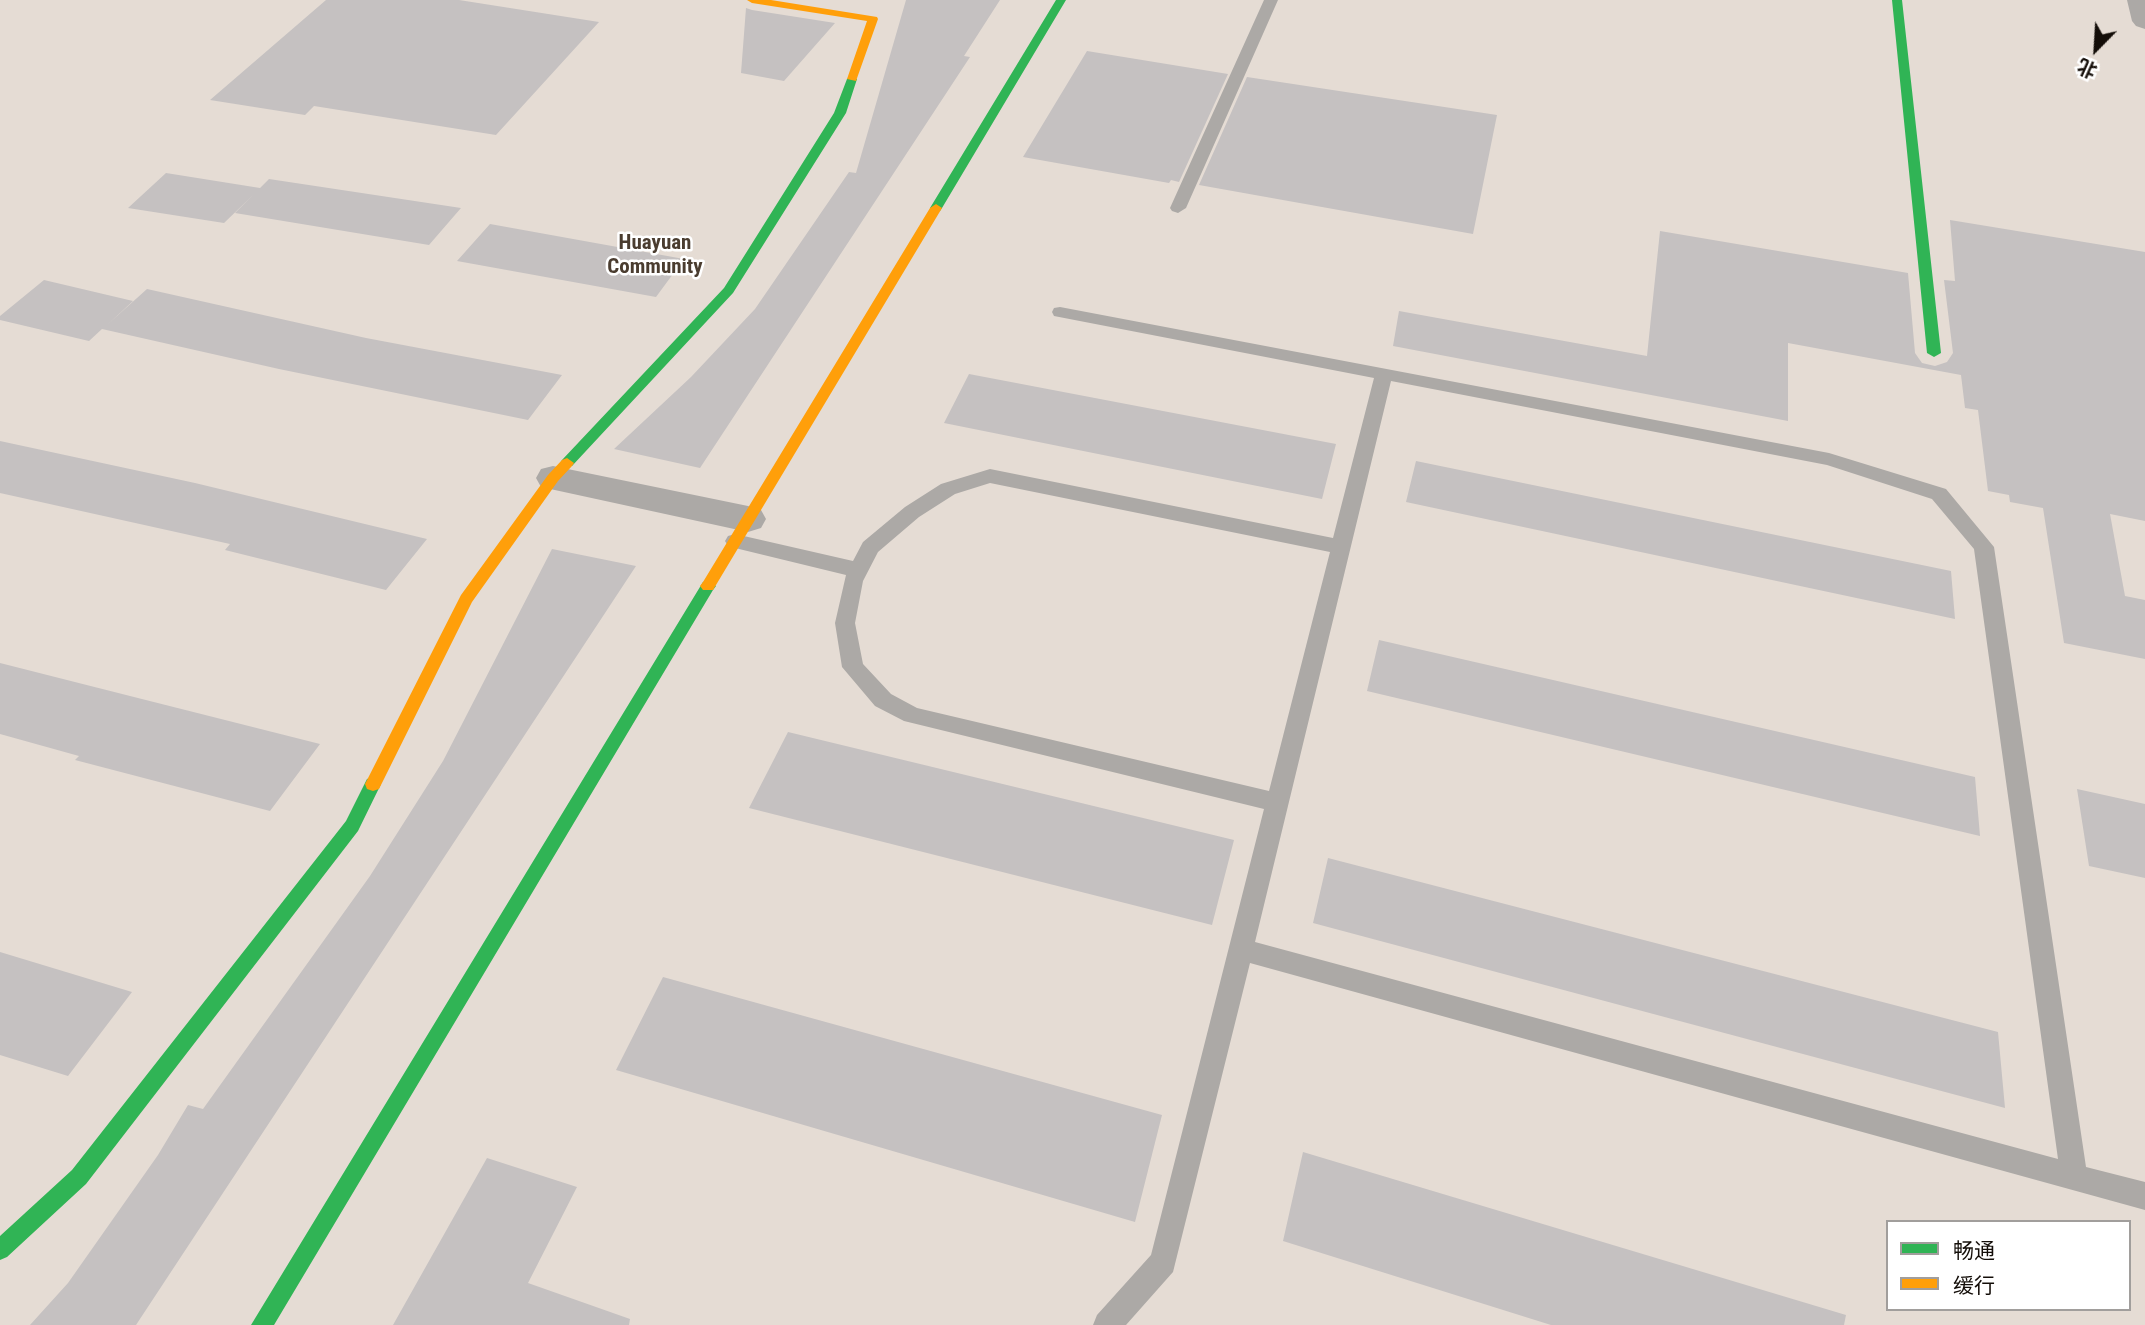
<!DOCTYPE html>
<html>
<head>
<meta charset="utf-8">
<style>
	body { margin:0 }
	#map { position:relative; width:2145px; height:1325px; overflow:hidden; background:#e5dcd4; font-family:"Roboto Condensed","Noto Sans SC",sans-serif }
	canvas { display:block }
	.legend { position:absolute; left:1886px; top:1220px; width:245px; height:91px; box-sizing:border-box; background:#fff; border:2px solid #a19e9c; margin:0; padding:9px 12px; list-style:none; font-size:21px; color:#130d08 }
	.legend li { display:flex; align-items:center; gap:14px; height:35px }
	.legend b { width:35px; border:2px solid #a19e9c }
	.north { position:absolute; left:2061px; top:14px; width:70px; height:70px; -webkit-text-stroke:5px #fff; paint-order:stroke; rotate:204deg; font-size:19px; font-weight:700; line-height:28px; text-align:center; color:#130d08 }
	.north::after { content:''; display:block; margin:auto; width:24px; height:32px; background:#130d08; clip-path:polygon(50% 0,100% 100%,50% 72%,0 100%) }
</style>
</head>
<body>
<div id="map">
<canvas width="2145" height="1325"></canvas>
<ul class="legend">
<li><b style="height:9px;background:#30b455"></b>畅通</li>
<li><b style="height:9px;background:#ff9f0a"></b>缓行</li>
</ul>
<div class="north">北</div>
</div>
<script>
const c = document.querySelector('canvas').getContext('2d');
c.lineJoin = 'round';
function fillPath(path, color) { c.fillStyle = color; c.fill(path, 'evenodd'); }
const toPath = rows => new Path2D(rows.map(r => 'M' + r).join(''));
function drawText(font, color, halo, rows, align = 'center') {
  c.font = font + ' "Roboto Condensed",sans-serif'; c.lineWidth = 5; c.setLineDash([]); c.textBaseline = 'middle'; c.strokeStyle = halo; c.fillStyle = color; for (const [text, x, y, turn = 0] of rows) {
    c.save(); c.translate(x, y); c.rotate((+turn || 0) * Math.PI / 180); c.textAlign = isNaN(turn) ? turn : align; if (halo) c.strokeText(text, 0, 0); c.fillText(text, 0, 0); c.restore();
  }
}
const building = toPath([
	[326,0,459,0,599,22,496,135,314,106,305,115,210,100],
	[906,0,1000,0,964,56,970,57,700,468,614,449,691,377,755,309,849,172,856,173],
	[746,8,752,10,835,23,784,81,741,73],
	[1087,51,1228,74,1179,182,1171,180,1169,183,1023,157],
	[1247,77,1497,115,1473,234,1199,185],
	[166,173,260,188,269,179,461,208,429,245,235,213,253,195,224,223,128,208],
	[1950,220,2145,252,2145,521,2110,514,2125,596,2145,600,2145,659,2064,643,2043,508,2010,502,2009,495,1988,491,1978,410,1965,408,1961,375,1788,343,1788,421,1393,346,1399,311,1647,356,1660,231,1908,273,1915,353,1922,363,1935,366,1947,362,1953,353,1944,280,1955,281],
	[490,224,684,259,656,297,457,261],
	[44,280,133,301,107,325,147,289,366,338,562,375,528,420,279,369,102,329,89,341,0,320,0,316],
	[969,374,1336,444,1322,499,944,423],
	[0,441,195,483,427,539,386,590,225,550,230,544,0,493],
	[1416,461,1951,571,1955,619,1406,502],
	[552,549,636,566,136,1325,30,1325,68,1283,158,1155,188,1105,203,1109,370,876,443,761],
	[1379,640,1975,777,1980,836,1367,691],
	[0,663,130,696,320,744,270,811,75,760,79,756,0,734],
	[788,732,1234,840,1212,925,749,808],
	[2077,789,2145,804,2145,878,2089,866],
	[1328,858,1998,1032,2005,1108,1313,923],
	[0,952,132,992,68,1076,0,1055],
	[663,977,1162,1115,1135,1222,616,1070],
	[1303,1152,1846,1315,1844,1325,1551,1325,1283,1241],
	[487,1158,577,1187,528,1283,630,1319,629,1325,393,1325]
]);
const lane = toPath([
	[1264,0,1278,0,1186,208,1178,213,1172,211,1170,208,1264,0],
	[1060,307,1829,453,1946,489,1994,547,2086,1167,2145,1182,2145,1210,1250,963,1173,1272,1126,1325,1093,1325,1097,1315,1151,1255,1264,809,904,721,875,706,842,667,835,623,846,575,735,548,728,546,725,541,728,536,735,534,853,561,863,542,905,507,941,484,990,469,1333,538,1374,378,1054,316,1052,312,1054,308,1060,307],
	[1391,381,1827,465,1932,499,1974,549,2058,1159,1255,942,1391,381],
	[990,483,1330,552,1269,791,917,708,891,694,863,664,855,623,863,581,878,552,919,517,955,494,990,483]
]);
const street = toPath([
	[2127,0,2145,0,2145,29,2136,26,2132,21,2127,0],
	[553,466,748,506,761,510,766,519,761,528,748,532,541,487,536,478,541,469,553,466]
]);
const fast = toPath([
	[1056,0,1066,0,942,208,940,211,932,211,930,208,1056,0],
	[1892,0,1902,0,1941,353,1934,357,1927,353,1892,0],
	[852,76,857,79,846,113,733,293,572,466,562,466,560,463,562,460,724,288,834,113,847,79,852,76],
	[708,580,716,586,713,590,274,1325,251,1325,703,582,708,580],
	[373,777,379,779,381,784,358,831,86,1184,7,1257,0,1260,0,1236,72,1170,346,821,367,779,373,777]
]);
const slow = toPath([
	[747,0,771,0,877,17,878,19,856,81,847,79,867,21,752,3,747,0],
	[936,204,942,208,713,590,703,590,700,586,703,582,930,208,936,204],
	[567,458,574,463,572,466,558,481,472,602,379,789,373,791,367,789,365,784,461,595,548,475,562,460,567,458]
]);
const farQuarternames = [
	["Huayuan",655,244],
	["Community",655,268]
];
fillPath(building, '#c5c1c1');
fillPath(lane, '#aca9a6');
fillPath(street, '#aca9a6');
fillPath(fast, '#30b455');
fillPath(slow, '#ff9f0a');
drawText('bold 21px', '#4a3c2f', '#fff', farQuarternames);
</script>
</body>
</html>
